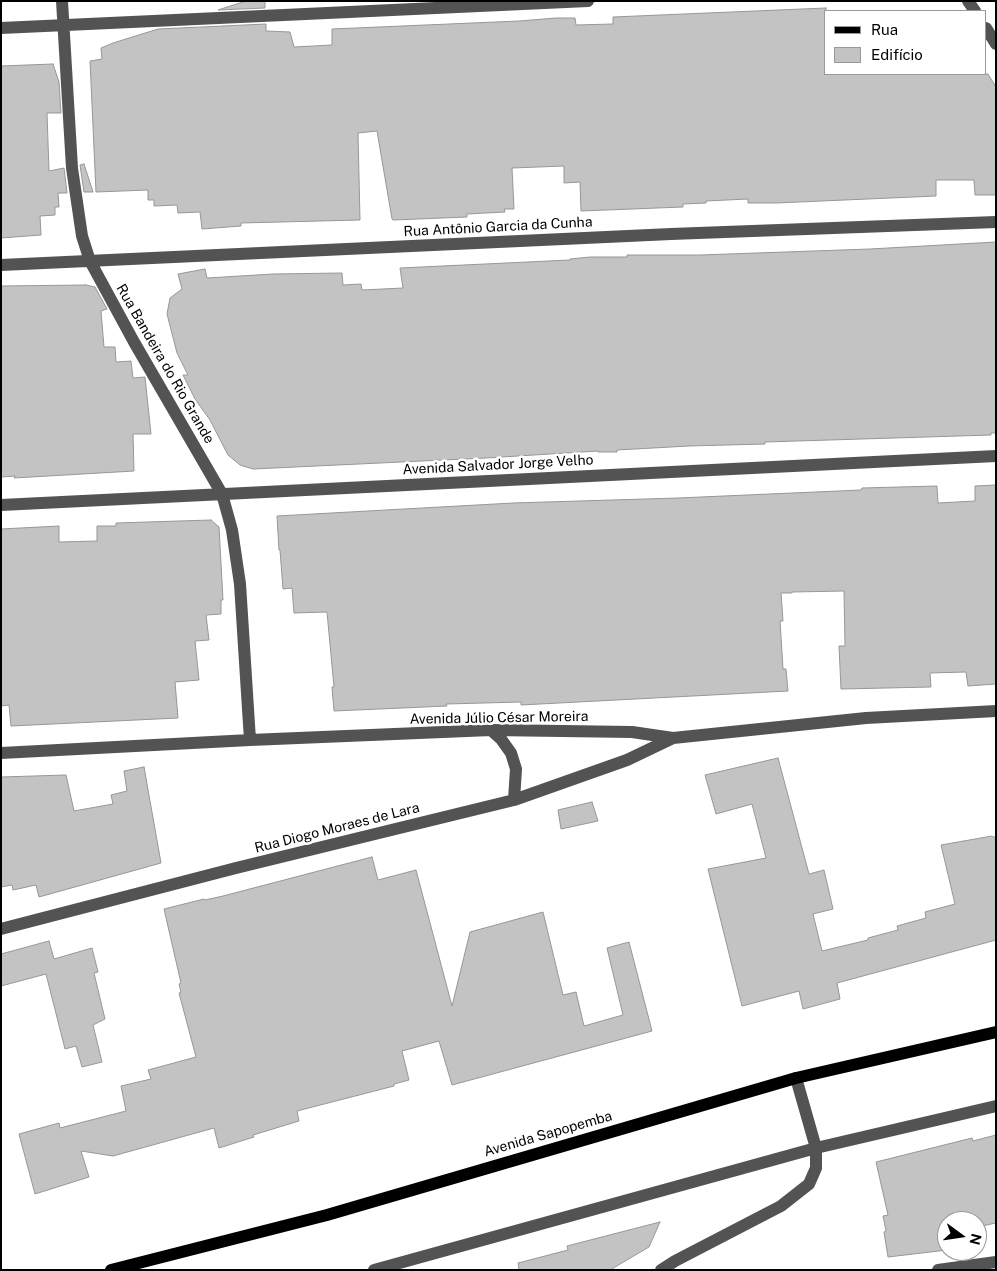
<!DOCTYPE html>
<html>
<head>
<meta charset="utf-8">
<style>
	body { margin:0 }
	#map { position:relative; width:997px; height:1271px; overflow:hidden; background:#fff; font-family:"Public Sans",sans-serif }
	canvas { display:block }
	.frame { position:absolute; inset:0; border:2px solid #000; pointer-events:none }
	.legend { position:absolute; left:824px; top:10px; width:162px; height:65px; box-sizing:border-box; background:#fff; border:1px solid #999; margin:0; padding:6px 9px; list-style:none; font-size:15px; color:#000 }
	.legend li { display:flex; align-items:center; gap:10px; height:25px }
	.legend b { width:25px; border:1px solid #999 }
	.north { position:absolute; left:937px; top:1211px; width:50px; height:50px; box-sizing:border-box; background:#fff; border:1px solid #999; border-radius:50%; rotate:104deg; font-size:14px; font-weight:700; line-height:20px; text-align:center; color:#000 }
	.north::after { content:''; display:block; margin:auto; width:18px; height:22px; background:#000; clip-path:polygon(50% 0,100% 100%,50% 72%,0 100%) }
</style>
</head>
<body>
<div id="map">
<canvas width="997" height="1271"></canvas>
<div class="frame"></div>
<ul class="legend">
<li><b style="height:6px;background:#000"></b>Rua</li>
<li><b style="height:14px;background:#c3c3c3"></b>Edifício</li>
</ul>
<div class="north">N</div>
</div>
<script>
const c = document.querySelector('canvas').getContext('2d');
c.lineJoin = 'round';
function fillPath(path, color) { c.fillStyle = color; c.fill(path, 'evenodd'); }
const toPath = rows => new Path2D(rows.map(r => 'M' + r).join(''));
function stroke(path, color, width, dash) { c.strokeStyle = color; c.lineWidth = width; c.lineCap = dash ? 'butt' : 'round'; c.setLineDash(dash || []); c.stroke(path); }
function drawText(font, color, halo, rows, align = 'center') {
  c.font = font + ' "Public Sans",sans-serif'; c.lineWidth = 5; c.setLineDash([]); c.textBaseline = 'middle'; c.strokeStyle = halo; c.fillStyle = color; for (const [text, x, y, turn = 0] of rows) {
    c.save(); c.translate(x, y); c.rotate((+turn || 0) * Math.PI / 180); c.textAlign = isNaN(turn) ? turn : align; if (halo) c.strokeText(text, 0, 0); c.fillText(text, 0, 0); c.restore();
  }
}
const building = toPath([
	[246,1,265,1,265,8,218,10,246,1],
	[826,8,826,74,988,74,996,87,996,195,975,195,974,180,936,180,936,196,776,203,748,203,748,199,706,201,706,203,683,204,683,207,581,211,580,182,564,183,564,166,512,168,514,209,504,209,505,212,467,214,467,217,393,220,392,219,377,131,358,133,360,220,241,223,241,226,202,229,200,212,178,213,177,205,154,206,154,200,148,200,148,190,96,192,90,61,102,59,101,48,113,43,158,29,266,24,266,31,290,32,294,47,332,45,332,29,519,21,556,18,575,18,576,25,613,24,613,17,826,8],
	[53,64,59,82,61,113,47,113,49,171,64,168,67,193,58,193,59,207,55,207,55,215,40,216,41,235,1,238,1,66,53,64],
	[84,164,93,192,84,192,80,165,84,164],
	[996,242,996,433,991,433,991,435,765,442,765,444,689,446,617,450,617,452,598,452,598,451,486,458,253,469,240,465,228,455,210,420,195,399,183,375,188,375,177,353,167,314,170,298,182,289,178,274,205,269,207,278,273,274,342,273,343,285,361,284,362,290,403,288,400,268,570,260,570,259,590,257,627,257,627,255,700,255,870,249,996,242],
	[86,285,95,287,107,309,101,311,104,347,115,347,116,362,131,361,133,378,145,377,151,434,133,434,134,471,14,478,15,476,1,477,1,286,86,285],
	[996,485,996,684,968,686,966,672,930,673,931,687,841,689,839,646,845,646,844,591,792,592,792,593,781,593,783,621,780,621,783,669,786,669,788,691,521,705,521,702,446,704,447,706,334,711,332,687,334,687,327,612,294,613,292,588,283,589,280,550,279,550,277,516,513,503,678,498,861,490,862,488,937,486,938,503,975,501,975,486,996,485],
	[211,520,219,527,223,600,221,600,221,614,206,615,209,640,195,641,199,680,175,682,178,718,11,726,9,705,1,706,1,529,59,526,59,542,97,541,97,526,116,526,116,523,211,520],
	[778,758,809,874,824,870,833,909,813,914,822,951,868,940,868,938,898,930,897,926,926,918,925,912,955,904,941,845,992,836,993,837,996,837,996,940,837,983,840,999,803,1009,799,991,742,1006,708,869,766,858,752,804,716,814,705,775,778,758],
	[144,767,161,863,39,897,36,885,13,890,12,885,1,887,1,777,66,775,74,811,113,804,111,795,127,791,124,771,144,767],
	[592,802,598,821,561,829,558,810,592,802],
	[372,857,378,880,416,870,452,1006,470,932,543,912,563,995,576,992,584,1026,623,1015,607,948,629,942,652,1031,452,1085,439,1041,402,1051,409,1080,394,1084,394,1086,297,1111,299,1121,253,1135,254,1137,219,1148,214,1128,113,1156,81,1151,89,1177,35,1194,19,1134,59,1123,60,1128,126,1111,121,1086,151,1079,148,1070,196,1057,179,993,181,992,179,984,181,983,164,909,204,899,205,900,223,896,372,857],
	[49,941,54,959,92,948,98,972,94,973,105,1019,93,1025,102,1062,82,1067,76,1046,65,1049,46,974,1,986,1,954,49,941],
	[996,1135,996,1223,977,1227,977,1221,947,1221,947,1250,888,1257,884,1232,886,1231,883,1216,888,1215,876,1162,972,1138,973,1141,996,1135],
	[660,1222,649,1247,610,1270,519,1270,518,1263,568,1250,567,1246,660,1222]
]);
const minor = toPath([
	[62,1,72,168,82,236,90,261,134,342,222,494,232,530,240,584,250,740],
	[968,1,975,11],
	[1,28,588,1],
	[986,28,996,44],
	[1,265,671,234,996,222],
	[1,505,996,456],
	[491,730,501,739,511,753,516,769,514,800],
	[1,753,250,740,491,730,632,732,673,738,866,718,996,711],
	[1,929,236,868,514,800,627,760,673,738],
	[374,1270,816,1148,996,1106],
	[661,1270,675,1261,781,1206,809,1184,816,1168,816,1148,796,1078],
	[938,1270,996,1262]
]);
const major = toPath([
	[111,1270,327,1215,796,1078,996,1032]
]);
const streetNames = [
	["Rua Antônio Garcia da Cunha",498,227,-3],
	["Rua Bandeira do Rio Grande",165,364,60],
	["Avenida Salvador Jorge Velho",498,465,-3],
	["Avenida Júlio César Moreira",499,718,-1],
	["Rua Diogo Moraes de Lara",337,828,-14],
	["Avenida Sapopemba",548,1134,-16]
];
fillPath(building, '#c3c3c3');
stroke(building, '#979797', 1);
stroke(minor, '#535353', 12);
stroke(major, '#000', 12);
drawText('14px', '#000', '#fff', streetNames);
</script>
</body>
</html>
